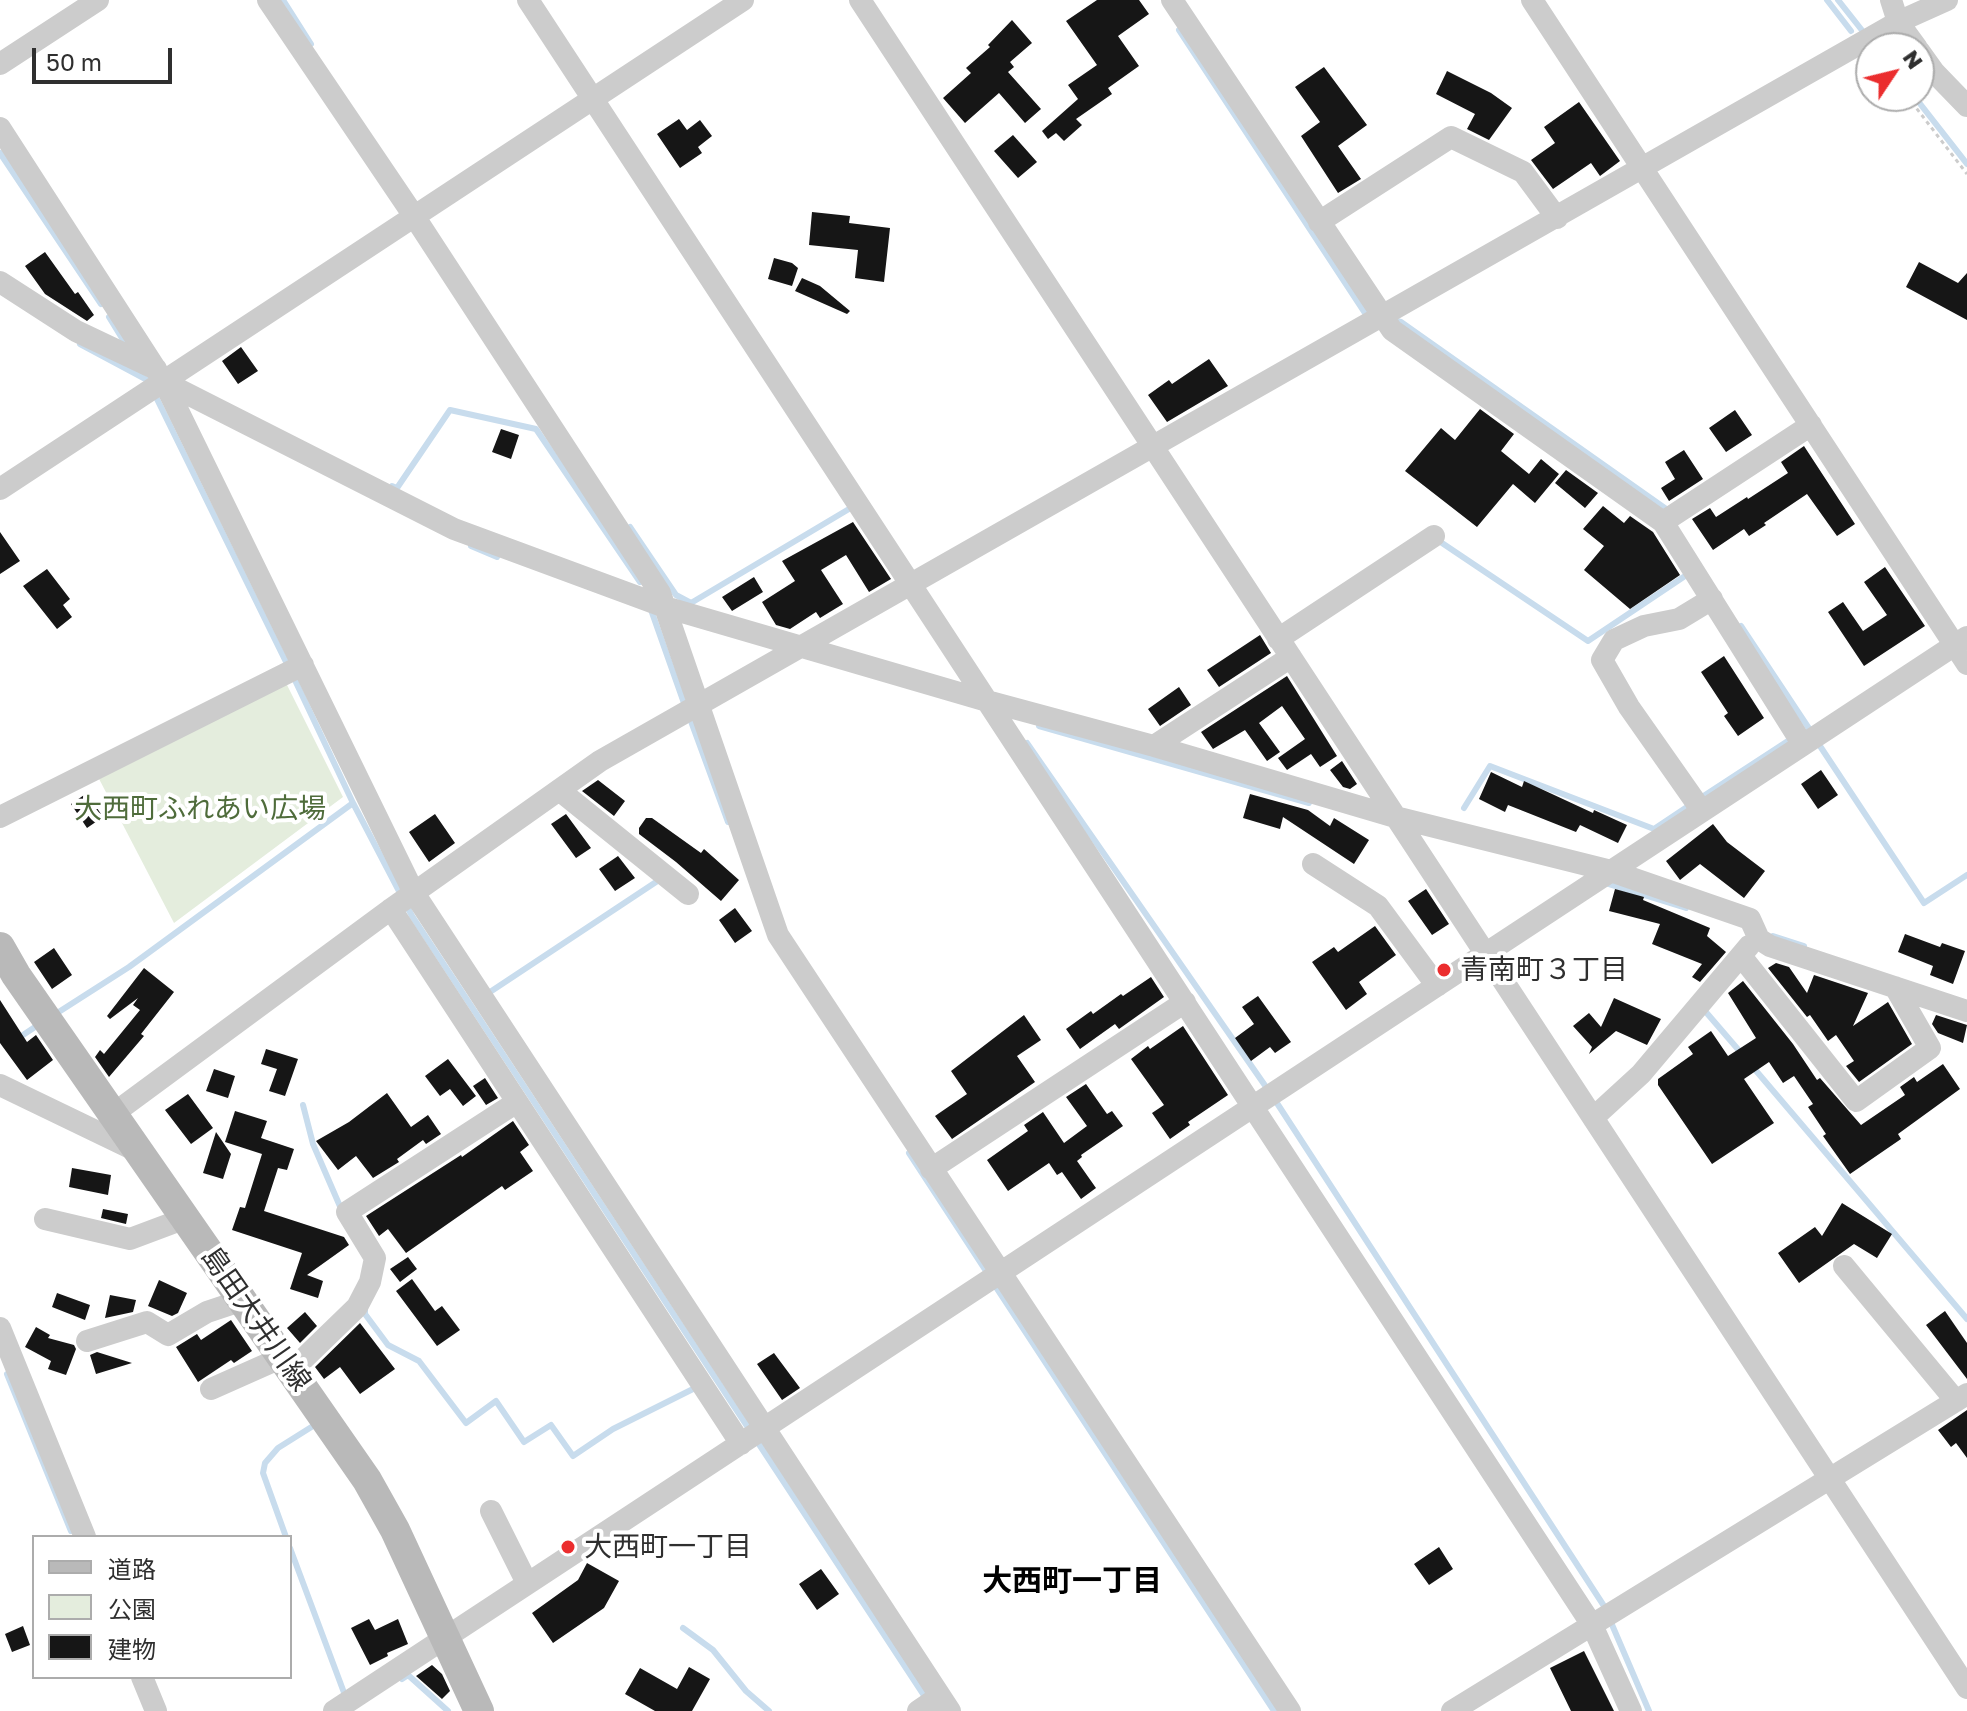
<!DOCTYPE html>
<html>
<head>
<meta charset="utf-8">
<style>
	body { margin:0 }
	#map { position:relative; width:1967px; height:1711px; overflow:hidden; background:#fff; font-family:"Golos Text","Noto Sans JP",sans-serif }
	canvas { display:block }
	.legend { position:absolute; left:32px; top:1535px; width:260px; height:144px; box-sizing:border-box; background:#fff; border:2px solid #acacac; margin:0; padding:10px 14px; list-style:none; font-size:24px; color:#2f2f2f }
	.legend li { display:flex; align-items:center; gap:16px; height:40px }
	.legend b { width:40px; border:2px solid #acacac }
	.north { position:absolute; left:1855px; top:32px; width:80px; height:80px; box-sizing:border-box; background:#fff; border:2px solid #acacac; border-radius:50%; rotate:55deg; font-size:22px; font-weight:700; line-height:32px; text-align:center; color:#2f2f2f }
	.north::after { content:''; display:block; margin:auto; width:28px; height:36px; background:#eb2d2e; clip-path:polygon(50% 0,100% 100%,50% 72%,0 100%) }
	.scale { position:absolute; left:32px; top:48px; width:140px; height:36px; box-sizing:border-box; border:4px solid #2f2f2f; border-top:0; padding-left:10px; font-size:24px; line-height:28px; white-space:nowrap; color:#2f2f2f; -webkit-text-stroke:6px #fff; paint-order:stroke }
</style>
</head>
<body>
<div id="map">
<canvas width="1967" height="1711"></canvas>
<ul class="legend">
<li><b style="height:10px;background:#b9b9b9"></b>道路</li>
<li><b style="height:22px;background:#e4eddd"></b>公園</li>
<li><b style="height:22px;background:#161616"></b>建物</li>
</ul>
<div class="north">N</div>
<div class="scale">50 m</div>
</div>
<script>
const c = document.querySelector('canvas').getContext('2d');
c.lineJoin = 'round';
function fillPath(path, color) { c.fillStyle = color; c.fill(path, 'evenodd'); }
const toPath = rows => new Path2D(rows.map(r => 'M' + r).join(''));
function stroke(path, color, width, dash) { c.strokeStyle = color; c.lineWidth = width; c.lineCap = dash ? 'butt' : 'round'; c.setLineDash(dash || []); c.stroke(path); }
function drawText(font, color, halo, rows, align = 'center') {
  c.font = font + ' "Golos Text","Noto Sans JP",sans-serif'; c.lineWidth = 8; c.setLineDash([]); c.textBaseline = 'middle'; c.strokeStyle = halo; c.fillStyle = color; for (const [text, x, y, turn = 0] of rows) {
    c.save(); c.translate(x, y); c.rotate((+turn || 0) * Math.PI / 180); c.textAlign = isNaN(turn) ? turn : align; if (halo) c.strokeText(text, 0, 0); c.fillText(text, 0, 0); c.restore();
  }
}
const green = toPath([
	[285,681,343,797,174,923,97,775]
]);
const stream = toPath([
	[283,0,311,44],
	[1827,0,1851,31],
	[1838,0,1876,48],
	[1179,30,1365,313,1370,314],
	[1914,96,1967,164],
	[0,153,101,304],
	[109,317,128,348],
	[1393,320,1401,322,1669,511],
	[80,344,151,382],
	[154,393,288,666],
	[392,486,397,488,450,410,536,429,640,582],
	[630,527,676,595,691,603,854,506],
	[1442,543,1588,641,1691,572],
	[471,546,497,557],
	[650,607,685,706],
	[1741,626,1812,733],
	[293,676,353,803],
	[689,716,728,822],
	[1039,726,1309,803],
	[1027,743,1273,1097,1604,1606,1649,1711],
	[1818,743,1924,903,1967,875],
	[1699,799,1794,737],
	[1464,808,1490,766,1654,829,1690,805],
	[1605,883,1686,908],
	[1773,936,1804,946],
	[490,992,659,880],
	[1705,1011,1742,1054],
	[54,1015,129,967,353,803,412,916,927,1700],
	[17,1039,41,1023],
	[1752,1066,1967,1319],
	[303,1105,313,1144,342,1211],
	[909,1153,988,1274],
	[994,1284,1274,1711],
	[365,1309,365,1314,388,1345,419,1361,466,1423,496,1401,524,1442,551,1425,573,1456,613,1429,697,1387],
	[7,1374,71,1531],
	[286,1537,263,1473,265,1463,278,1448,313,1426],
	[290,1548,346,1698],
	[683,1628,713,1650,746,1691,769,1711],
	[402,1679,408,1675,448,1711]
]);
const building = toPath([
	[1097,0,1139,0,1149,14,1118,36,1139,66,1108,88,1112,94,1076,119,1082,125,1064,141,1056,133,1048,139,1042,131,1078,99,1068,85,1097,65,1066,21],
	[1012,20,1032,43,1010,62,1014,67,1008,72,1041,109,1025,123,999,93,965,123,943,98,971,73,966,68,990,47,988,45],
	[1324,67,1367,125,1338,146,1361,179,1338,193,1301,136,1320,122,1295,87],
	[1447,71,1491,93,1512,108,1489,140,1467,129,1475,114,1436,94],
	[1579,102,1620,161,1600,176,1591,163,1553,189,1531,160,1555,143,1544,127],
	[679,119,687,130,700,120,712,136,698,147,702,153,680,168,657,134],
	[1013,135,1037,162,1018,178,994,151],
	[812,212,850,216,849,223,890,228,884,282,855,278,858,250,809,245],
	[45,252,75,294,78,292,94,315,87,321,45,294,25,266],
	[774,258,792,263,798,268,792,286,768,279],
	[1919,262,1958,283,1967,273,1967,320,1906,287],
	[802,278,820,286,850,311,847,314,795,291],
	[241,347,258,371,238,384,222,361],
	[1209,359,1228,386,1167,422,1148,395,1169,380,1172,384],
	[1480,409,1514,434,1501,451,1529,474,1541,459,1559,474,1535,503,1513,484,1477,527,1405,471,1441,428,1455,440],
	[1735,410,1752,435,1726,452,1709,428],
	[501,429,519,435,511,459,492,452],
	[1804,446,1855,524,1837,536,1807,494,1764,523,1766,525,1749,536,1744,529,1713,550,1692,519,1710,508,1716,517,1747,497,1748,499,1788,473,1781,462],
	[1684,450,1703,479,1669,501,1661,488,1675,479,1665,462],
	[1566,470,1598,493,1585,508,1555,483],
	[1603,506,1624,523,1630,516,1653,532,1680,575,1630,609,1584,570,1604,546,1583,529],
	[853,522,891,579,869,592,846,555,821,570,843,604,820,618,816,612,790,629,776,625,762,602,795,581,782,561],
	[0,532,20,561,0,574],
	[1885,567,1925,626,1864,666,1828,612,1843,602,1863,631,1887,615,1864,582],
	[47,569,70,599,63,605,72,617,57,629,23,586],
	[754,577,763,592,732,611,722,597],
	[1260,635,1271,653,1219,687,1207,670],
	[1724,656,1764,718,1738,736,1724,716,1728,713,1701,672],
	[1287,676,1337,756,1320,767,1311,754,1287,770,1278,758,1305,739,1282,706,1259,723,1280,752,1267,761,1245,730,1213,749,1201,732],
	[1179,687,1191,705,1160,726,1148,709],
	[1342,761,1357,784,1350,789,1343,787,1330,770],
	[1821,770,1838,795,1818,809,1801,784],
	[1491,772,1522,787,1524,781,1593,813,1594,810,1627,825,1618,843,1580,825,1576,832,1508,805,1505,812,1479,799],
	[598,780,625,801,614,816,582,791],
	[87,793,103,817,87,828,71,804],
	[1250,794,1308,810,1330,826,1334,818,1369,840,1354,864,1283,817,1280,829,1243,818],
	[435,814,455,843,429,862,409,832],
	[566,814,591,848,576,858,551,824],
	[646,818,652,818,701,853,704,849,739,880,721,901,676,862,639,834,639,828],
	[1713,824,1727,842,1765,871,1744,898,1700,864,1680,880,1666,861],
	[618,856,635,878,615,891,599,869],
	[1426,889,1449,924,1432,935,1408,901],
	[1615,889,1644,897,1643,900,1710,928,1707,936,1726,952,1700,982,1692,977,1702,964,1652,944,1660,924,1609,911],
	[735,908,752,931,735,943,719,920],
	[1375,926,1396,955,1359,982,1367,994,1346,1010,1312,962,1334,947,1338,952],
	[1905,934,1940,947,1942,943,1965,951,1953,984,1930,975,1933,966,1898,952],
	[54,948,72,975,52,989,34,962],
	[1776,963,1789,967,1807,993,1814,975,1868,993,1853,1026,1888,1002,1912,1044,1859,1082,1846,1066,1854,1061,1836,1035,1828,1041,1810,1015,1807,1017,1768,968],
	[144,968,174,992,141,1034,144,1036,109,1077,95,1057,100,1050,104,1054,140,1010,133,1005,138,998,110,1019,107,1016],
	[1151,977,1164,997,1119,1029,1115,1024,1080,1049,1066,1029,1091,1011,1093,1014,1121,994,1123,996],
	[1743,981,1793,1044,1817,1080,1820,1078,1861,1125,1905,1095,1900,1087,1914,1077,1917,1082,1943,1064,1960,1089,1898,1134,1901,1139,1850,1174,1823,1136,1826,1134,1808,1107,1813,1104,1794,1076,1783,1083,1769,1062,1744,1079,1774,1123,1712,1164,1658,1085,1658,1079,1693,1054,1688,1047,1711,1031,1728,1056,1756,1038,1728,993],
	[1258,996,1291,1042,1275,1053,1270,1047,1251,1061,1235,1038,1254,1024,1242,1007],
	[1614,998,1661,1019,1647,1045,1616,1031,1589,1054,1592,1047,1573,1026,1589,1013,1601,1027],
	[0,1000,27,1042,36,1035,53,1060,27,1080,0,1043],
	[1024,1015,1041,1040,1017,1056,1035,1082,952,1139,935,1116,967,1094,951,1071],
	[1936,1015,1967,1025,1963,1043,1938,1033,1932,1024],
	[1183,1026,1228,1095,1188,1122,1190,1125,1170,1139,1152,1113,1164,1105,1131,1059,1148,1046,1150,1049],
	[266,1049,298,1059,285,1096,269,1091,277,1069,261,1064],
	[448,1059,476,1096,463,1106,450,1089,440,1096,425,1076],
	[214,1069,235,1076,228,1098,206,1091],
	[485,1078,498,1098,486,1105,473,1086],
	[1086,1084,1107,1114,1112,1111,1123,1126,1081,1155,1082,1157,1077,1161,1096,1188,1081,1199,1062,1172,1057,1175,1049,1163,1008,1191,987,1160,1028,1131,1024,1125,1043,1112,1064,1143,1087,1126,1066,1097],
	[387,1093,411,1127,428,1115,441,1134,426,1144,423,1140,397,1159,399,1162,373,1178,356,1156,338,1170,316,1141,349,1122],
	[188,1094,213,1128,191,1144,165,1110],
	[235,1111,267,1121,261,1138,294,1149,287,1170,278,1168,264,1211,344,1237,349,1245,307,1275,323,1281,318,1298,290,1289,302,1253,232,1230,240,1207,245,1208,262,1154,225,1142],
	[513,1121,529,1145,520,1152,533,1171,505,1190,502,1186,406,1253,388,1229,379,1236,366,1216,461,1155,462,1157],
	[216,1132,231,1154,223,1179,203,1173],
	[72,1168,111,1175,108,1195,69,1187],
	[1842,1203,1892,1234,1877,1258,1854,1244,1799,1283,1778,1253,1815,1227,1822,1236],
	[103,1209,128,1214,126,1224,101,1218],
	[408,1257,417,1269,400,1282,390,1269],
	[412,1279,435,1311,442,1306,460,1330,437,1346,396,1291],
	[159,1280,187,1293,178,1313,172,1316,148,1306],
	[57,1293,90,1305,85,1320,52,1307],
	[110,1295,136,1300,133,1312,105,1318],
	[1945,1311,1967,1343,1967,1379,1926,1325],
	[305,1312,317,1326,300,1343,287,1328],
	[231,1320,252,1351,234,1363,231,1360,198,1382,176,1347,197,1334,201,1340],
	[360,1323,395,1369,360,1394,340,1367,324,1379,315,1367],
	[36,1327,50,1335,48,1338,74,1345,76,1349,66,1375,48,1369,51,1361,25,1347],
	[97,1352,132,1363,96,1374,90,1355],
	[774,1353,800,1388,782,1400,757,1364],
	[1967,1410,1967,1458,1956,1443,1951,1447,1938,1430],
	[1439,1547,1453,1569,1429,1585,1414,1564],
	[587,1563,619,1581,604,1608,553,1643,532,1613,578,1580],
	[821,1569,839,1594,817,1610,799,1584],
	[369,1619,375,1630,398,1619,408,1644,387,1653,388,1656,370,1665,351,1628],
	[23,1626,30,1645,12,1652,5,1634],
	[1584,1651,1614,1711,1571,1711,1550,1668],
	[432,1665,442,1674,450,1691,442,1699,416,1676],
	[689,1667,710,1679,692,1711,655,1711,625,1694,640,1668,677,1689]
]);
const path = toPath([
	[1907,96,1967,174]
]);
const street = toPath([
	[268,0,414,216,660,593,778,935,1290,1711],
	[528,0,1592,1625,1631,1711],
	[860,0,1967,1688],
	[1172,0,1392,330,1663,522,1803,745],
	[1532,0,1967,664],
	[1891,0,1898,22,1917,48],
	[1919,51,1934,72,1967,106],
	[0,64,98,0],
	[0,128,164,382,414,893,950,1711],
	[1319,222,1451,137,1523,172,1557,218],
	[0,282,76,331,156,369],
	[164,382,454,529,665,607,987,701,1154,746,1395,817,1611,871,1750,919,1759,939,1770,946,1967,1011],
	[0,489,743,0],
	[1663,522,1811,425],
	[1278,639,1434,536],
	[1154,746,1291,657],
	[559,790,688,894],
	[1702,811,1629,707,1602,660,1614,640,1644,626,1679,619,1712,599],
	[0,817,303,665],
	[1313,864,1378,906,1437,986],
	[391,909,741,1444],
	[1741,956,1856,1101,1930,1048,1895,987],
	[0,1085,139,1152],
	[113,1114,391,909,600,761,1898,22,1947,0],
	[1593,1118,1641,1074,1749,946],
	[931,1169,1185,1002],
	[45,1219,130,1239,186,1218],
	[1844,1266,1956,1401],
	[0,1328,85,1537],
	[87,1341,147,1322,168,1335,207,1312,243,1300],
	[292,1370,357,1307,370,1282,375,1258,347,1212,517,1102],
	[211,1389,283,1357],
	[491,1511,527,1583],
	[142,1677,156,1711],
	[334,1711,1967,637],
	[918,1711,940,1696],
	[1452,1711,1967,1394]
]);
const secondary = toPath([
	[0,947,16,975,367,1480,395,1530,479,1711]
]);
const markers = [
	[1444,970,8,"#eb2d2e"],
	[568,1547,8,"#eb2d2e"]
];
const parkNames = [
	["大西町ふれあい広場",200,809]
];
const poiNames = [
	["青南町３丁目",1460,970],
	["大西町一丁目",584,1547]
];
const streetNames = [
	["島田大井川線",256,1319,55]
];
const neighbourhoodNames = [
	["大西町一丁目",1072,1581]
];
fillPath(green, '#e4eddd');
stroke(stream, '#c8dced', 6);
fillPath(building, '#161616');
stroke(path, '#ccc', 3, [4, 4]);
stroke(street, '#ccc', 22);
stroke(secondary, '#b9b9b9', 30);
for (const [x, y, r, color] of markers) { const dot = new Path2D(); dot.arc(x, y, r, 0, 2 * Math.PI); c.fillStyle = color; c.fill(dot); stroke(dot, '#fff', 3); }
drawText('28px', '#4f6c3b', '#fff', parkNames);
drawText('28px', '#2f2f2f', '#fff', poiNames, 'left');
drawText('28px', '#2f2f2f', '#fff', streetNames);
drawText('bold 30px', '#000', '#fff', neighbourhoodNames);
</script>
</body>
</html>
